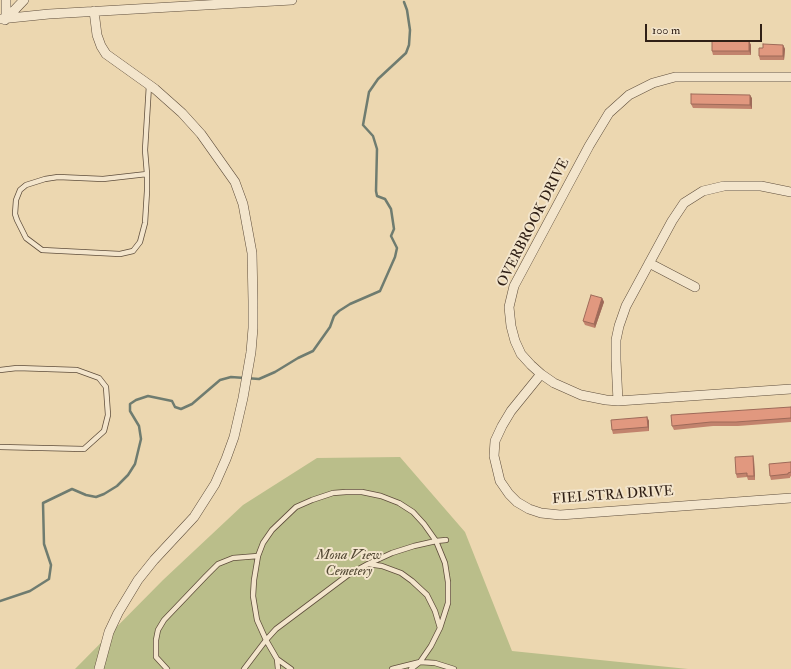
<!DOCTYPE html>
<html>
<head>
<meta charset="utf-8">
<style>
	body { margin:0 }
	#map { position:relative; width:791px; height:669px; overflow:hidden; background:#ecd7b0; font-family:"IM FELL Double Pica",serif }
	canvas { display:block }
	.scale { position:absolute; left:645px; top:24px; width:117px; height:18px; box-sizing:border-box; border:2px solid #302016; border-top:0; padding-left:5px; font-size:12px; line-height:14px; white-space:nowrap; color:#302016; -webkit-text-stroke:3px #f3e5cc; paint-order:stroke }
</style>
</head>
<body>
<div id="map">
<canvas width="791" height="669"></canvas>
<div class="scale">100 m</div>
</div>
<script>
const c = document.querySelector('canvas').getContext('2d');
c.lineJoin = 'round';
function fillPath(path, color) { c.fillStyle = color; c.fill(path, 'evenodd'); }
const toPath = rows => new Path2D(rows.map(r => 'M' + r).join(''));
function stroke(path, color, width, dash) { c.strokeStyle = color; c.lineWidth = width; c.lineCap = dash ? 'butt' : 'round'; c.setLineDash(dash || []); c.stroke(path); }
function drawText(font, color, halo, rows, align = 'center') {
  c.font = font + ' "IM FELL Double Pica",serif'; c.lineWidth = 4; c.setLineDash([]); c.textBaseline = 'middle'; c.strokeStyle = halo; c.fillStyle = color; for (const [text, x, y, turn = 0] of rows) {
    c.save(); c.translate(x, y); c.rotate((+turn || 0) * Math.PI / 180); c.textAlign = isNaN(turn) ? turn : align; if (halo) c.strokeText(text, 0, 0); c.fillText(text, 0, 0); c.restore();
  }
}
const green = toPath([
	[400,457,465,532,512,651,688,669,75,669,163,580,243,505,317,458]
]);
const stream = toPath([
	[0,601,30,591,49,579,51,565,44,544,43,503,72,489,86,495,96,497,104,494,117,486,128,475,135,464,141,439,139,426,130,411,130,404,136,400,148,396,172,401,175,407,181,409,192,404,220,380,231,377,259,379,275,372,298,358,313,351,330,327,334,316,339,311,350,304,380,291,395,257,397,248,391,236,394,229,391,209,385,199,377,196,376,191,377,149,373,136,363,125,369,92,378,79,406,53,409,45,410,30,407,10,404,2]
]);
const service = toPath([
	[147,174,103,179,58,177,45,179,26,185,20,190,16,200,15,214,17,220,26,238,42,250,120,254,133,251,140,242,145,223,147,191,147,174,145,150,149,85],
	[0,370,17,368,77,370,99,378,106,387,108,415,104,431,84,449,0,447],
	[368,564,382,566,401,573,412,581,427,595,435,611,440,628],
	[277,659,291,669],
	[167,669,156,657,156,640,158,630,164,620,206,576,218,564,233,558,258,556],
	[244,669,266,640,276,629,348,575,368,564,392,553,414,546,436,541,424,524,413,512,399,503,381,496,362,492,346,492,333,493,312,500,296,507,272,530,263,543,258,556,254,580,253,596,257,620,266,640,277,659,278,669],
	[392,669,420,662,431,646,440,628,448,603,448,582,445,563,436,541,446,540],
	[411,669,420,662,435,663,454,669]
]);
const minor = toPath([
	[6,0,6,19],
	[94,11,97,35,101,46,106,54,155,89,182,113,201,134,235,182,243,204,252,253,253,301,253,328,251,352,243,398,234,437,226,459,215,484,194,517,154,560,138,580,118,613,109,632,99,669],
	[0,19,49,14,292,0],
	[5,20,24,0],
	[791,77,675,77,653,83,629,95,609,113,589,146,514,286,509,307,511,326,515,341,521,354,531,365,541,374,554,383,581,395,606,400,618,401,791,389],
	[649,263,695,287],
	[541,374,511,411,502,426,495,441,494,456,500,481,509,494,517,502,529,509,541,513,560,515,791,498],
	[618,401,616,360,616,340,619,326,626,306,672,221,684,203,703,191,724,186,761,186,791,192]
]);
const wall = toPath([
	[749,41,751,45,751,55,713,55,712,51],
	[783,45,785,49,784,60,760,60,759,56,763,48],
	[752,98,752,109,693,108,691,104],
	[602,298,604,302,595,328,585,325,583,321],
	[791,407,791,422,738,426,713,426,674,430,672,426],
	[647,417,649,421,649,431,613,434,612,430],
	[753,456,754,460,755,480,748,480,747,477,737,478,736,474],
	[791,462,791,476,790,477,790,478,771,480,770,476]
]);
const shadedWall = toPath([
	[749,41,751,45,751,55,749,51],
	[783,45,785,49,784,60,783,56],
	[750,95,752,98,752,109,750,105],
	[602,298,604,302,595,328,594,324],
	[647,417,649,421,649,431,648,427],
	[753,456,754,460,755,480,754,476]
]);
const building = toPath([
	[712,41,749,41,749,51,712,51,712,41],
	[763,44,783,45,783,56,759,56,759,48,763,48,763,44],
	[691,94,750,95,750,105,691,104,691,94],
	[591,295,602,298,594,324,583,321,591,295],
	[791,407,791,418,736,422,711,422,672,426,671,415,791,407],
	[647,417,648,427,612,430,611,420,647,417],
	[753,456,754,476,747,476,747,473,736,474,735,457,753,456],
	[791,462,791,472,788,473,788,474,770,476,769,464,791,462]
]);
const streetNames = [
	["OVERBROOK DRIVE",534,223,-63],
	["FIELSTRA DRIVE",613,496,-4]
];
const parkNames = [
	["Mona View",349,556],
	["Cemetery",349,572]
];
fillPath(green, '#babe8a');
stroke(stream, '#6f7c70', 2.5);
stroke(service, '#5f4e3c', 6);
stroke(minor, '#5f4e3c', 10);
stroke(service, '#f3e5cc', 4.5);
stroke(minor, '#f3e5cc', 9);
fillPath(wall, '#c2836d');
fillPath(shadedWall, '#9e6a59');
fillPath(building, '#e1987f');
stroke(building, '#9e6a59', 1);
drawText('14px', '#302016', '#f3e5cc', streetNames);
drawText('italic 14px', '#524833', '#f3e5cc', parkNames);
</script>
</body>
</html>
